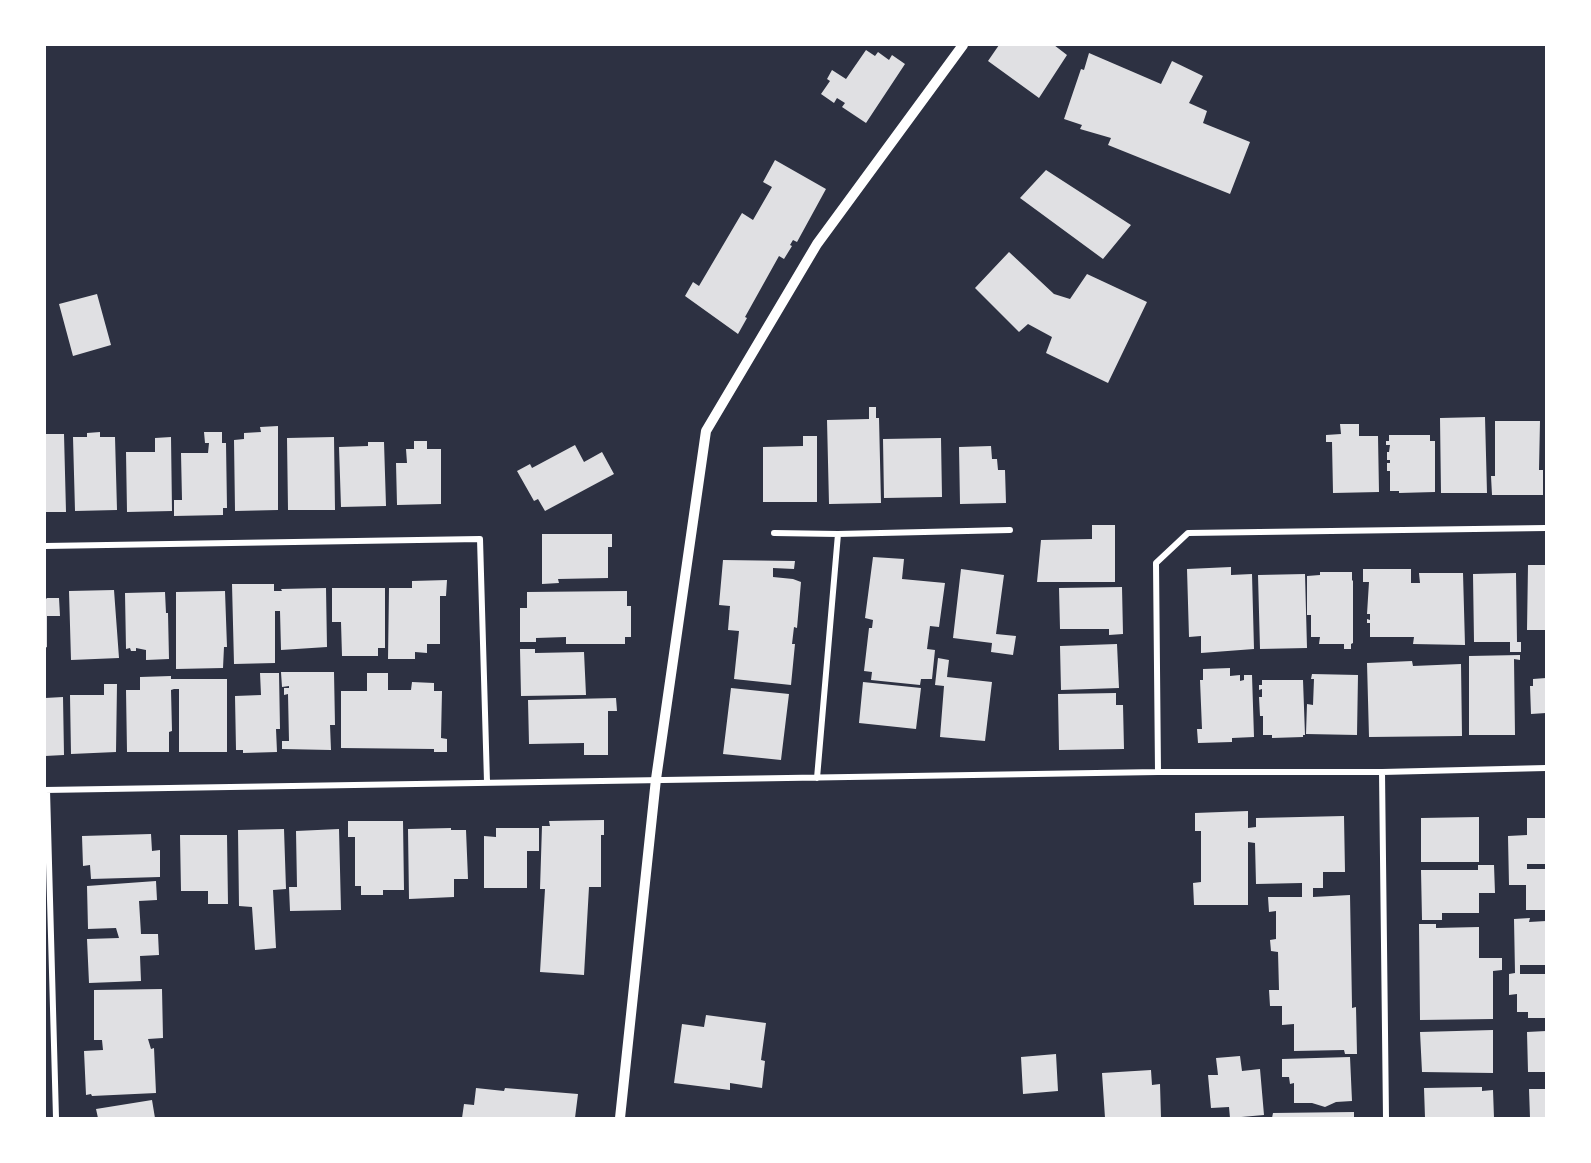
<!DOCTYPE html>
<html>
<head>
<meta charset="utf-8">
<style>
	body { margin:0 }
	#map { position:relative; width:1591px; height:1163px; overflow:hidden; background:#2d3142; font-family:"Public Sans",sans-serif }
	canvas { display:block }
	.frame { position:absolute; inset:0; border:46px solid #fff; pointer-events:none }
</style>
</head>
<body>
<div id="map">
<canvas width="1591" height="1163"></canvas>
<div class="frame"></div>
</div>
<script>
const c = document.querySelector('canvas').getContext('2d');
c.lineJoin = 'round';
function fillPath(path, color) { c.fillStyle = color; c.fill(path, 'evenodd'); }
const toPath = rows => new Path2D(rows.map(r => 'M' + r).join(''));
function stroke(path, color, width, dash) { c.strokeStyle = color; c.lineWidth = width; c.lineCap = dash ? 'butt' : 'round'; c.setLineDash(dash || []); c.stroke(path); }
const building = toPath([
	[999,45,1054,45,1067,55,1039,98,988,61],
	[866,50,875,56,878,52,889,60,892,55,905,64,866,123,842,107,845,103,837,98,834,103,821,94,830,81,827,79,832,70,846,79],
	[1089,53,1161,84,1172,61,1203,76,1189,103,1207,111,1203,123,1250,142,1230,194,1108,145,1111,138,1080,129,1082,125,1064,119,1081,69,1084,70],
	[775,160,826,189,797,242,793,240,790,245,792,246,784,259,779,256,745,317,747,318,738,334,685,296,693,282,699,286,742,213,753,220,772,187,763,182],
	[1046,170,1131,225,1103,259,1020,198],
	[1009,252,1054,294,1070,299,1087,274,1147,302,1108,383,1046,353,1052,337,1028,324,1019,332,975,288],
	[97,294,111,345,73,356,59,304],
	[869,407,876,407,876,418,879,418,881,503,829,504,827,420,869,419],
	[1485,417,1487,493,1441,493,1440,418],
	[1495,421,1540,421,1539,470,1543,470,1543,495,1492,495,1491,476,1495,476],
	[1340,424,1359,424,1359,436,1378,436,1379,492,1333,493,1332,442,1326,442,1326,435,1341,434],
	[278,426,278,510,235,511,234,440,244,439,244,433,261,432,260,427],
	[100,432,100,437,115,437,117,510,75,511,73,437,87,437,87,433],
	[204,432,222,432,222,443,226,443,227,508,223,508,223,515,174,516,174,500,182,500,181,453,208,453,209,443,205,443],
	[45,434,64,434,66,512,45,512],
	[1389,435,1430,435,1430,441,1435,441,1435,492,1399,493,1399,491,1390,491,1390,471,1387,471,1387,463,1390,463,1390,460,1387,460,1387,452,1389,452,1390,445,1386,445,1386,441,1389,441],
	[803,436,817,436,817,502,763,502,763,447,803,446],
	[171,437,172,511,127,512,126,452,155,452,155,438],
	[334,437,335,510,288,510,287,438],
	[941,438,942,497,884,498,883,439],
	[414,441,427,441,427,449,441,449,441,504,397,505,396,463,407,463,406,449,414,449],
	[368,442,384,442,386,506,341,507,339,447,368,446],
	[575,445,584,462,602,452,614,474,545,511,538,499,534,501,517,471,530,464,532,468],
	[991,446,992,459,997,459,998,470,1005,470,1006,503,960,504,959,447],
	[1092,525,1115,525,1115,582,1037,582,1041,540,1092,539],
	[542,534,612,534,612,547,608,547,608,578,558,579,559,583,542,584],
	[873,557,904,559,902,579,945,583,939,627,930,626,927,649,935,650,932,679,921,679,920,685,871,680,872,672,864,671,869,628,872,628,873,620,865,618],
	[723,560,795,561,794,569,773,568,773,577,793,579,801,582,797,628,794,627,792,644,795,644,791,685,734,679,739,631,728,630,730,606,719,605],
	[1528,565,1546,565,1546,630,1527,630],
	[1231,567,1231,575,1252,574,1254,649,1201,653,1201,636,1189,637,1187,569],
	[961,569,1004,575,996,634,1016,636,1013,655,991,652,992,643,953,638],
	[1363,569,1411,569,1411,583,1420,583,1419,573,1463,573,1465,645,1413,644,1414,637,1370,637,1370,623,1367,623,1367,619,1370,620,1370,614,1367,614,1369,582,1363,582],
	[1320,572,1352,572,1352,580,1353,581,1353,643,1351,644,1351,649,1344,649,1344,644,1319,644,1320,637,1311,637,1311,615,1307,615,1307,576,1320,575],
	[1516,573,1517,642,1521,642,1521,652,1510,652,1510,642,1474,642,1473,574],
	[1305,574,1307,648,1260,649,1258,575],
	[447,580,446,596,440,596,440,644,427,644,427,653,415,652,415,659,388,659,389,588,412,588,412,581],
	[232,584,274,584,274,591,282,591,281,589,326,588,327,647,281,650,280,611,275,611,275,663,234,664],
	[1122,587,1123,634,1109,635,1109,629,1060,629,1059,588],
	[332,588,385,588,385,648,378,648,378,656,342,656,341,622,332,622],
	[114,590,119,658,71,660,69,591],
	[225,591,227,647,224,647,223,668,176,669,176,592],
	[627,591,627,606,631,606,631,637,625,637,625,644,566,644,566,637,536,638,536,642,520,642,520,608,527,608,527,592],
	[165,592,166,613,168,613,169,659,146,660,146,650,136,648,136,651,131,651,130,648,126,649,125,593],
	[47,598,59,598,60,616,47,616,47,647,45,648,45,600],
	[1117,644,1119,688,1061,690,1060,646],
	[520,649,535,649,535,653,584,652,586,695,521,696],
	[1520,655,1520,660,1514,659,1515,735,1469,735,1469,656],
	[938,658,949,660,947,677,992,682,985,741,940,737,944,686,935,685],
	[1412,661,1413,666,1461,664,1462,736,1369,737,1367,663],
	[1230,668,1230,676,1240,675,1240,681,1244,680,1244,675,1252,675,1254,737,1232,738,1232,742,1198,743,1197,729,1202,729,1200,680,1203,680,1203,669],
	[281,672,334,672,335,725,330,725,331,750,282,749,282,741,289,741,288,694,284,695,284,688,289,688,289,686,282,687],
	[260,673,279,673,280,729,276,729,277,752,243,753,243,750,236,750,235,696,261,695],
	[367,673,388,673,388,690,411,690,412,682,434,683,434,691,442,691,441,738,447,739,447,752,434,752,434,749,341,748,341,691,367,691],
	[1312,674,1358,675,1357,735,1306,734,1307,704,1313,705,1314,679,1311,679],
	[171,676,171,679,227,679,227,752,179,752,179,689,174,689,171,690,172,731,169,732,169,752,127,752,126,690,140,690,140,677],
	[1546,678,1546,713,1531,714,1530,686,1533,686,1533,679],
	[1262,680,1303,680,1305,735,1303,735,1303,737,1272,738,1272,735,1263,735,1263,716,1260,716,1259,697,1262,697,1262,689,1259,690,1259,685,1262,685],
	[863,682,921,688,916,729,859,723],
	[104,684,117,684,116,752,71,754,70,695,104,695],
	[731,688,789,694,781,760,723,754],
	[1116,693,1116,705,1123,705,1124,749,1059,750,1058,694],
	[63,697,64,755,45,756,45,698],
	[616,698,617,711,608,711,608,755,584,755,584,743,529,744,528,700],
	[1248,811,1248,828,1256,827,1256,818,1344,816,1345,872,1323,872,1323,888,1313,888,1313,897,1350,895,1352,1005,1352,1008,1356,1007,1357,1054,1345,1054,1344,1050,1294,1051,1294,1024,1282,1025,1282,1006,1270,1006,1269,990,1279,990,1278,952,1271,951,1270,940,1276,939,1276,911,1269,912,1268,897,1302,897,1302,883,1256,884,1255,843,1248,842,1248,905,1194,905,1193,883,1201,882,1201,831,1195,831,1195,813],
	[1479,817,1479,862,1421,862,1421,818],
	[1527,818,1546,818,1546,864,1527,864,1527,869,1546,869,1546,910,1526,910,1526,885,1509,885,1508,836,1527,835],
	[604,820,604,835,601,835,601,887,589,887,584,975,540,972,545,889,540,889,542,826,550,826,549,821],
	[348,821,403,821,404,890,383,890,383,895,361,895,361,886,355,886,355,837,348,837],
	[451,828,451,830,466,830,468,879,454,879,454,897,409,899,408,829],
	[496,828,539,828,539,851,527,851,527,888,484,888,484,836,496,837],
	[284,829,286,889,273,890,276,948,255,950,252,907,239,906,238,830],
	[339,829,341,910,290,911,289,887,297,887,296,831],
	[151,834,152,851,160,850,160,877,91,879,90,865,83,866,82,836],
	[180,835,227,835,228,904,208,904,208,891,181,891],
	[1478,865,1494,865,1495,893,1479,893,1479,913,1442,913,1442,920,1422,920,1421,870,1478,870],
	[156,881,157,900,139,901,141,934,158,934,159,955,140,956,141,981,89,983,87,939,119,938,116,928,88,929,87,886],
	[1530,918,1529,922,1546,921,1546,965,1520,965,1520,974,1546,974,1546,1018,1528,1018,1528,1012,1517,1012,1517,994,1509,995,1509,974,1515,973,1514,919],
	[1419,924,1436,924,1436,928,1479,927,1479,958,1502,958,1502,970,1493,971,1493,1019,1420,1020],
	[162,989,163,1038,148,1039,151,1049,154,1048,156,1093,92,1096,91,1094,86,1095,84,1051,103,1050,102,1040,94,1040,94,990],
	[706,1015,766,1023,761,1060,765,1061,762,1088,730,1083,730,1090,674,1083,682,1024,704,1027],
	[1493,1030,1493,1073,1422,1072,1420,1032],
	[1546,1031,1546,1072,1528,1072,1527,1032],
	[1056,1054,1058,1091,1023,1094,1021,1057],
	[1240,1056,1242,1071,1260,1069,1264,1115,1230,1118,1229,1107,1211,1108,1208,1075,1218,1075,1216,1058],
	[1350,1057,1352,1101,1336,1102,1325,1107,1312,1103,1294,1103,1294,1083,1290,1084,1289,1077,1282,1077,1282,1059],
	[1151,1070,1152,1085,1160,1084,1161,1118,1105,1118,1102,1073],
	[1482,1087,1482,1091,1493,1090,1494,1118,1425,1118,1424,1088],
	[476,1088,504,1091,505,1088,578,1094,575,1118,462,1118,464,1104,474,1105],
	[1529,1089,1546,1089,1546,1118,1530,1118],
	[152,1100,155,1118,98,1118,96,1109],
	[1354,1112,1354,1118,1272,1118,1273,1113]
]);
const minor = toPath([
	[774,533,838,534,1010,530],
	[45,546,480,539,487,782],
	[1158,772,1156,563,1188,533,1546,528],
	[1382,772,1386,1118],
	[817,778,838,534],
	[45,790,1158,772,1382,772,1546,768],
	[47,790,56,1118]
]);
const tertiary = toPath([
	[620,1118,656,779,706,431,817,244,963,45]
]);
fillPath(building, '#e0e0e3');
stroke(minor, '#fff', 6);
stroke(tertiary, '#fff', 10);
</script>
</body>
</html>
